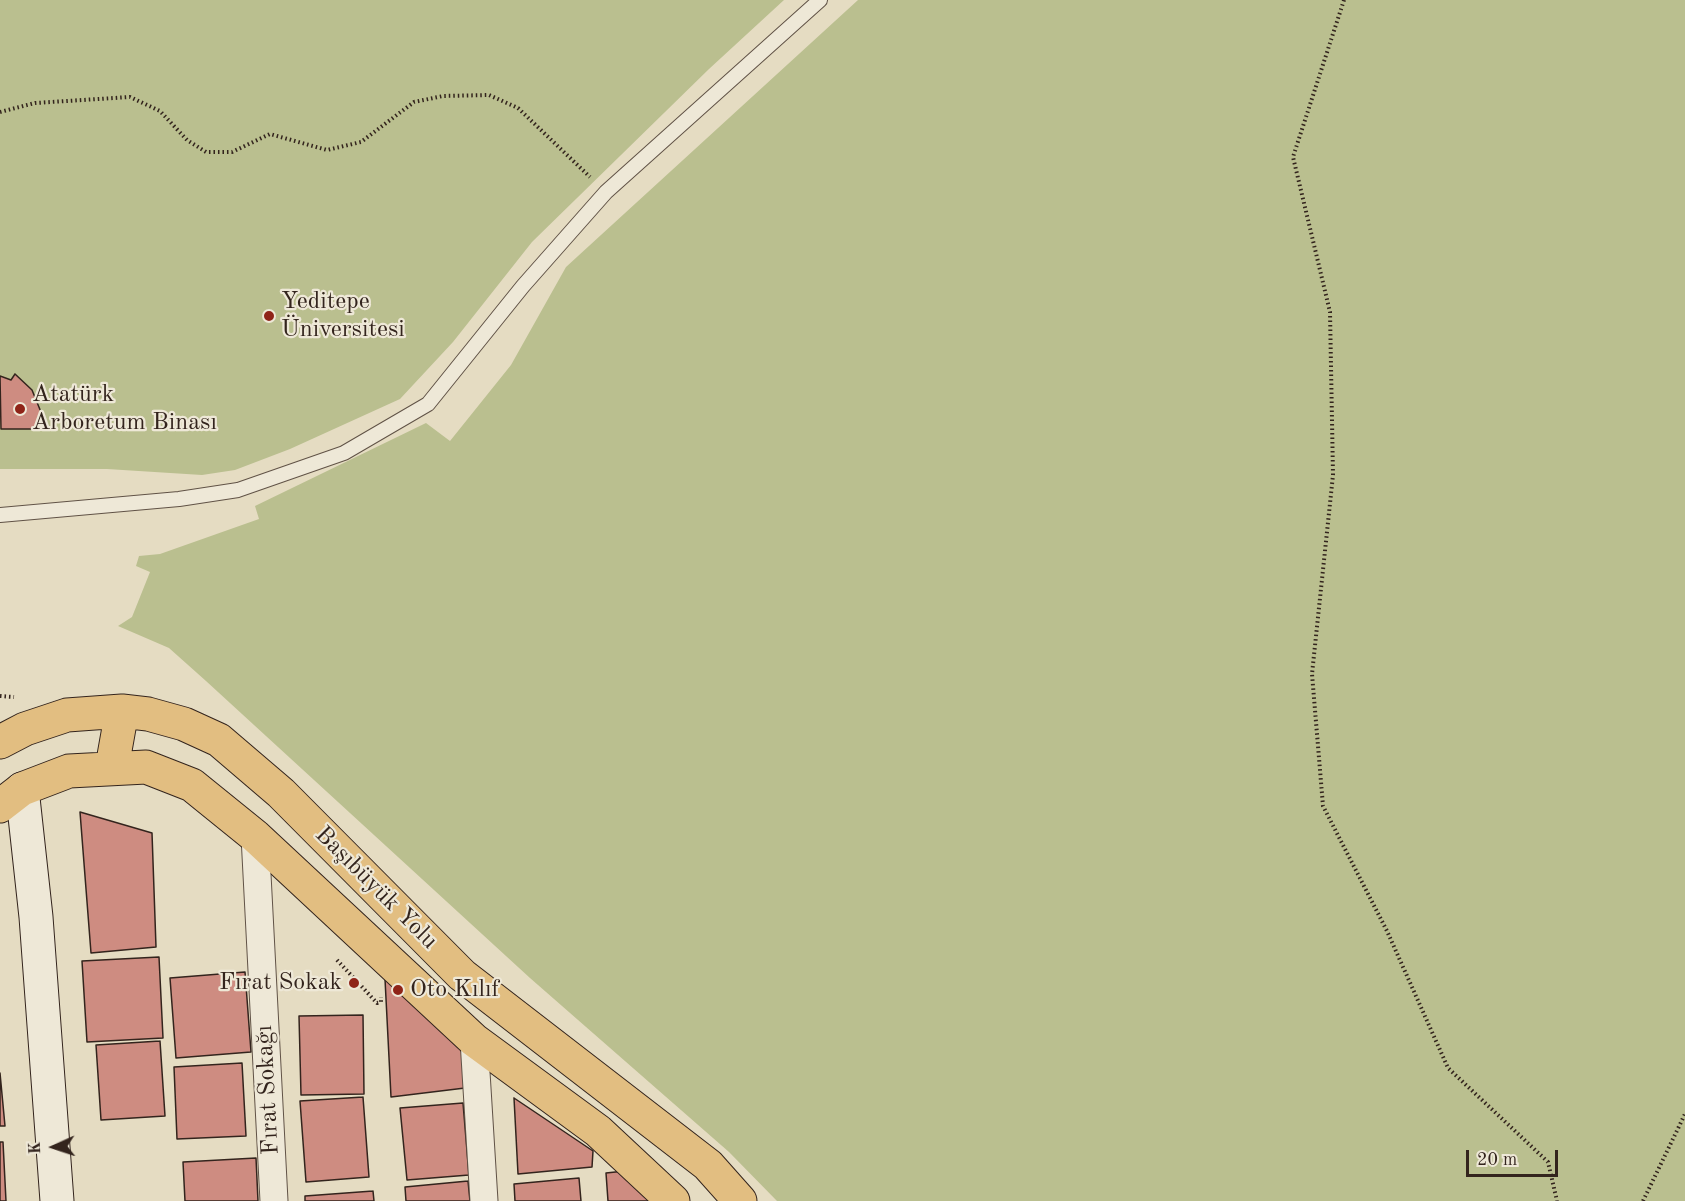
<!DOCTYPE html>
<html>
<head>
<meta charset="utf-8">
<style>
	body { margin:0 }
	#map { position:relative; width:1685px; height:1201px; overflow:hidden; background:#e5dcc2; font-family:"Old Standard TT",serif }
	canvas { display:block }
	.north { position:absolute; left:24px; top:1117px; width:60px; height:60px; -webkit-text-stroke:4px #eee8d7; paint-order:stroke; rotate:267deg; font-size:16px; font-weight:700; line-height:24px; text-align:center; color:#33241d }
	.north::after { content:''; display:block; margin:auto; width:21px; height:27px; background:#33241d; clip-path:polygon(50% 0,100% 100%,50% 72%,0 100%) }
	.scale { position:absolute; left:1466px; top:1150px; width:92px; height:27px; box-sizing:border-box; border:3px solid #33241d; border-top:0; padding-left:8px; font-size:18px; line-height:21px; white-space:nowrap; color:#33241d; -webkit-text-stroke:4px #eee8d7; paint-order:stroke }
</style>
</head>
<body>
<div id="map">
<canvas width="1685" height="1201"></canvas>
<div class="north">K</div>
<div class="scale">20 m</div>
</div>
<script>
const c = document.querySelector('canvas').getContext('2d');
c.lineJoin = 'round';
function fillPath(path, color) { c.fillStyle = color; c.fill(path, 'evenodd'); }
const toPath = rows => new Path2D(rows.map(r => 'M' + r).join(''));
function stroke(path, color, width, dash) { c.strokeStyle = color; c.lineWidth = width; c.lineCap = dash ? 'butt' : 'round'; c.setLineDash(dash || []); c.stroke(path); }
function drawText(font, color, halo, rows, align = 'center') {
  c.font = font + ' "Old Standard TT",serif'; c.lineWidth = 4.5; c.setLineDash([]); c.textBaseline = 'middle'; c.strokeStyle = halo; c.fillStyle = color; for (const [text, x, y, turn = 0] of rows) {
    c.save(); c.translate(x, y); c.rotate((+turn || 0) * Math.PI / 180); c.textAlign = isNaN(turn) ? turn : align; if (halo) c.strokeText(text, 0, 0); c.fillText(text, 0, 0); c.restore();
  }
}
const green = toPath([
	[0,0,784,0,709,69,532,242,453,342,400,399,290,449,235,470,202,475,107,469,0,469],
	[858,0,1685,0,1685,1201,777,1201,729,1152,530,978,206,681,169,648,118,626,132,617,150,572,136,566,139,556,160,554,259,519,255,506,426,423,450,441,511,365,566,267]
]);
const building = toPath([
	[15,374,32,390,43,417,43,429,1,429,0,376,11,380,15,374],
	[80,812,152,833,156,947,91,953,80,812],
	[159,957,163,1038,87,1042,82,961,159,957],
	[245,972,251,1052,176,1058,170,978,245,972],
	[385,979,463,1040,465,1088,391,1097,385,979],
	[363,1015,364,1094,301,1095,299,1016,363,1015],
	[160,1041,165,1116,101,1120,96,1045,160,1041],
	[242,1063,246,1136,177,1139,174,1067,242,1063],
	[0,1073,5,1126,0,1126,0,1073],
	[363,1097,369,1177,306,1182,300,1101,363,1097],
	[514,1098,593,1151,592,1167,518,1174,514,1098],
	[463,1103,469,1175,407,1180,400,1108,463,1103],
	[0,1142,3,1142,6,1201,0,1201,0,1142],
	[256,1158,258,1201,185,1201,183,1162,256,1158],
	[634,1170,658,1201,608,1201,606,1173,634,1170],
	[579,1178,581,1201,515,1201,514,1184,579,1178],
	[468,1181,470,1201,406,1201,405,1187,468,1181],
	[373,1191,374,1201,305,1201,305,1196,373,1191]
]);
const path = toPath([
	[1344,0,1293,157,1330,312,1333,475,1312,674,1323,806,1387,931,1448,1068,1548,1162,1557,1201],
	[0,112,35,103,130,97,160,111,187,140,206,152,232,152,270,134,327,150,361,142,414,102,443,96,489,95,518,108,590,177],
	[0,696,14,697],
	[337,960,377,1003,381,1002,381,997],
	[1643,1201,1685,1114]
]);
const lane = toPath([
	[0,515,179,499,238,490,344,453,428,404,523,286,606,192,820,0]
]);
const street = toPath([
	[255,836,274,1201],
	[474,1040,484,1201]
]);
const secondary = toPath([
	[22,789,36,917,57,1201]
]);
const primary = toPath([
	[0,742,25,729,67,715,122,711,148,714,184,724,219,740,281,793,462,975,708,1165,740,1201],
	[112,767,122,711],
	[0,806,22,789,69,771,146,767,192,785,255,836,474,1040,598,1131,673,1201]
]);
const markers = [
	[269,316,6,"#8f2418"],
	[20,409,6,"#8f2418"],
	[354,983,6,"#8f2418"],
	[398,990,6,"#8f2418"]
];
const poiNames = [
	["Yeditepe",281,302],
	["Üniversitesi",281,330],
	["Atatürk",32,395],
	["Arboretum Binası",32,423],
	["Fırat Sokak",342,983,"right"],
	["Oto Kılıf",410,990]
];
const streetNames = [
	["Başıbüyük Yolu",376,888,45],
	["Fırat Sokağı",268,1090,-93]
];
fillPath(green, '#babf8f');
fillPath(building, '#ce8c81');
stroke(building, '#33241d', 1.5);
stroke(lane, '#605246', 16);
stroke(street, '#605246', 29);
stroke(secondary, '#33241d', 35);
stroke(primary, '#33241d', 35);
stroke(path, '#33241d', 4, [1.5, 3]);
stroke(lane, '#eee8d7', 14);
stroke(street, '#eee8d7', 27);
stroke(secondary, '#eee8d7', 33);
stroke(primary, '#e2be81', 33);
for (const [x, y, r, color] of markers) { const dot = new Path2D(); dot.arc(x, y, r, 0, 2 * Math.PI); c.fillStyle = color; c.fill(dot); stroke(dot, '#eee8d7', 2); }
drawText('24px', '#33241d', '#eee8d7', poiNames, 'left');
drawText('24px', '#33241d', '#eee8d7', streetNames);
</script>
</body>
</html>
